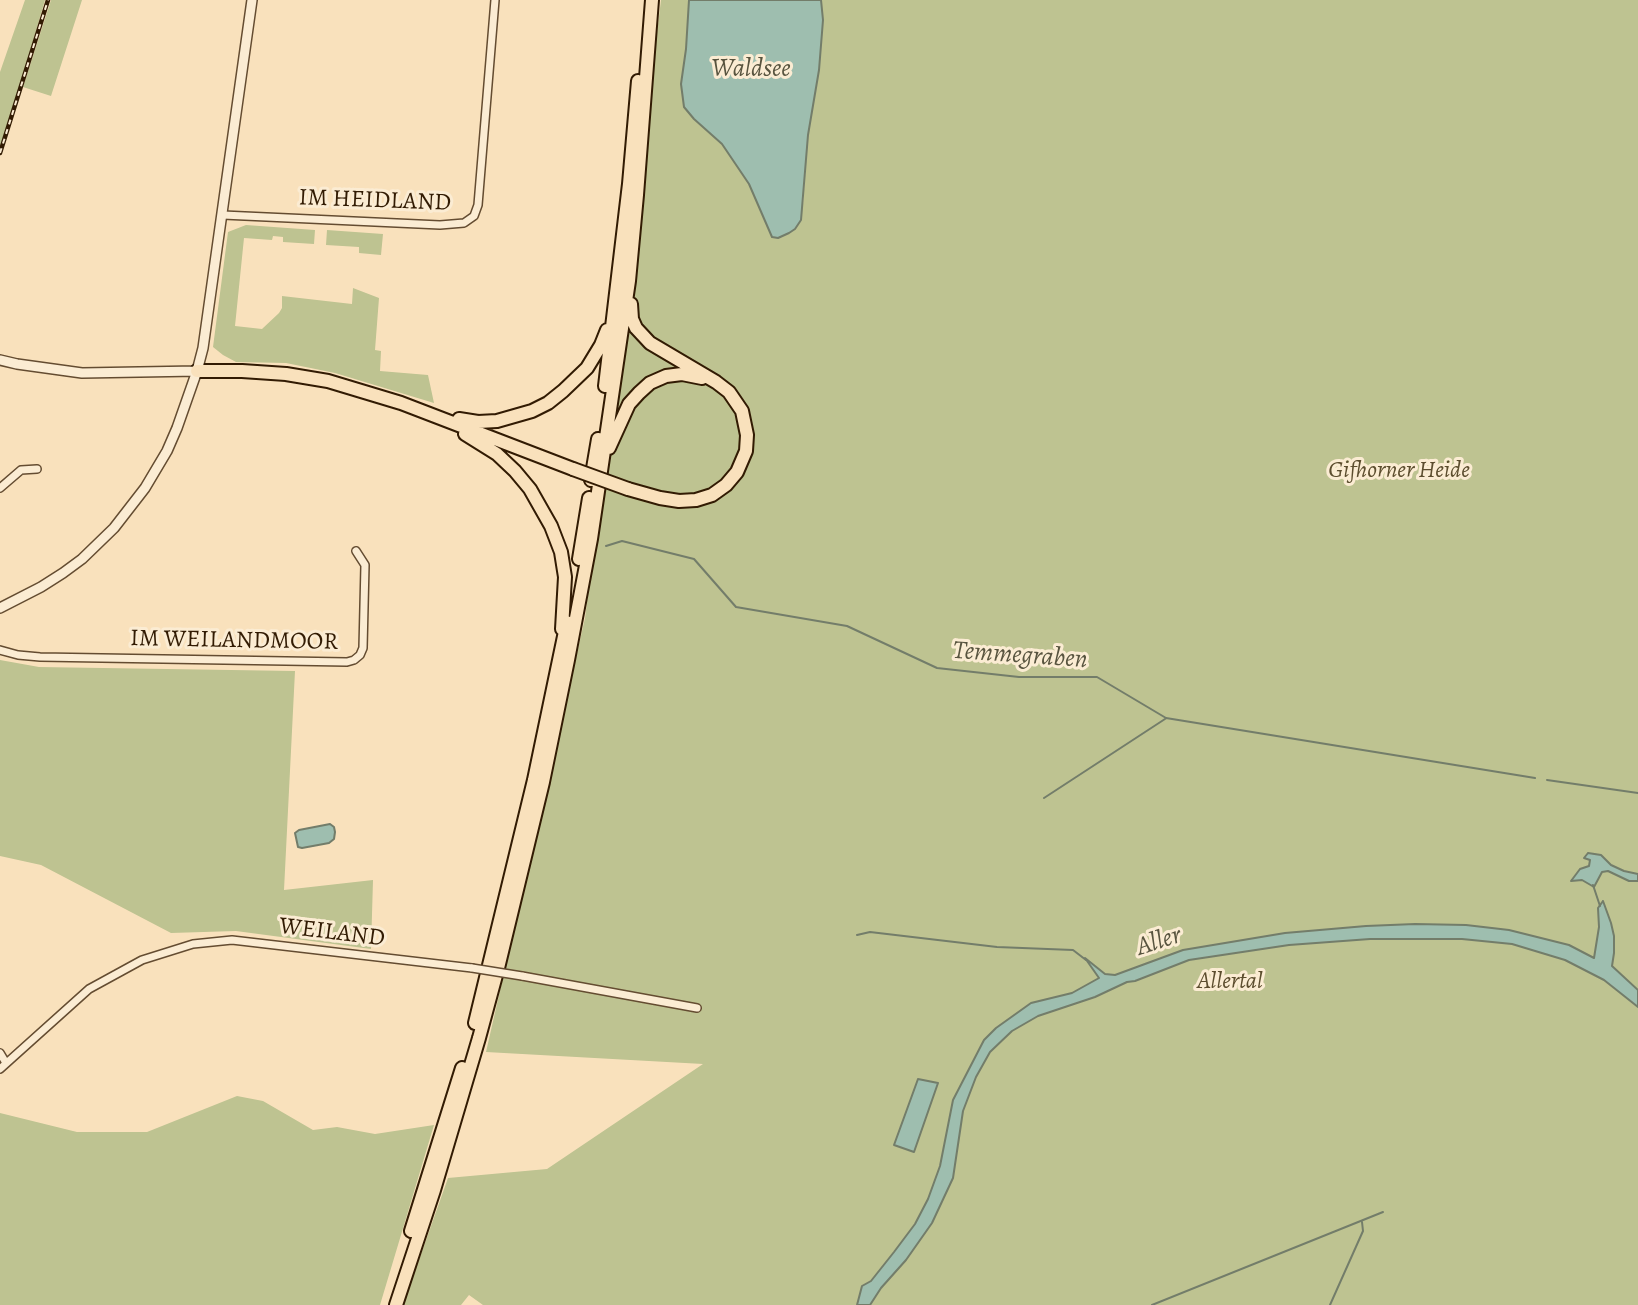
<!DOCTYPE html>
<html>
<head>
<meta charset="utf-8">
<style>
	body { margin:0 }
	canvas { display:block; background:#f9e1bc }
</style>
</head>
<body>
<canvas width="1638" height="1305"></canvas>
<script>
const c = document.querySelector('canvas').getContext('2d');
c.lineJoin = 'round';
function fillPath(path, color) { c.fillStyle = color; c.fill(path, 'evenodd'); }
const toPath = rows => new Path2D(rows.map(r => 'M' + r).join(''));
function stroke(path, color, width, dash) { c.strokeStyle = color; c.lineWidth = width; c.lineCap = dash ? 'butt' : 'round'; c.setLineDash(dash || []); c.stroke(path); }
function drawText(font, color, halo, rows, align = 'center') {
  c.font = font + ' Alegreya,serif'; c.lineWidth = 6; c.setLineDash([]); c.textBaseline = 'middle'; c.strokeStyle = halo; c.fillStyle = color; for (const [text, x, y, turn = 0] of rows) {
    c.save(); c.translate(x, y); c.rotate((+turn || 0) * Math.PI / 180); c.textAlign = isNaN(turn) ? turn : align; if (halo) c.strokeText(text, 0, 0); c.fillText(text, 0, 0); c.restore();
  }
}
const green = toPath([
	[25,0,45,0,0,155,0,72],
	[51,0,82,0,51,96,23,87],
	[661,0,689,0,686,49,681,84,694,119,722,144,749,184,772,237,803,204,808,135,819,70,823,20,821,0,1638,0,1638,1305,483,1305,469,1295,461,1305,403,1305,448,1178,547,1169,703,1064,486,1052,585,618],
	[246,225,315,230,314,244,283,242,283,237,273,236,272,240,244,238,235,326,262,329,279,313,282,308,282,296,352,304,353,288,379,298,375,350,381,351,380,371,428,375,434,403,335,373,286,363,236,362,223,355,213,347,228,232],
	[327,230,383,234,381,255,359,253,359,247,326,245],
	[0,660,39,667,295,671,284,890,373,880,371,949,236,931,171,933,41,865,0,856],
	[237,1096,263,1101,313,1130,337,1127,375,1134,434,1125,380,1305,0,1305,0,1113,77,1132,147,1132]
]);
const water = toPath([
	[689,0,821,0,823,20,819,70,808,135,801,220,795,229,789,233,778,238,772,237,749,184,722,144,694,119,684,107,681,84,686,49,689,0],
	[330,824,334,827,335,832,334,839,329,843,302,848,298,847,295,833,299,830,330,824],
	[1588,853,1601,855,1611,865,1624,871,1638,874,1638,881,1629,881,1608,871,1602,872,1594,887,1582,880,1571,881,1580,869,1589,866,1590,860,1584,858,1588,853],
	[1603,901,1611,923,1614,936,1614,953,1612,966,1638,990,1638,1007,1604,980,1565,960,1512,944,1462,939,1370,939,1289,945,1189,960,1135,981,1127,982,1095,997,1038,1016,1012,1031,990,1052,976,1077,963,1111,953,1178,932,1223,906,1260,881,1288,870,1305,857,1305,862,1286,871,1281,894,1252,915,1224,928,1199,940,1166,953,1100,984,1040,996,1028,1031,1003,1072,993,1099,978,1085,958,1105,974,1115,975,1183,950,1285,933,1366,926,1415,924,1466,925,1509,930,1569,945,1594,958,1599,927,1598,908,1603,901],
	[918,1079,938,1083,914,1152,894,1145,918,1079]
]);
const stream = toPath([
	[606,546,622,541,694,559,736,607,847,626,937,668,1019,677,1097,677,1166,718,1535,778],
	[1547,780,1638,793],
	[1044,798,1165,719],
	[1593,885,1600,906],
	[857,935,870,932,997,947,1073,950,1086,960],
	[1152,1305,1383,1212],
	[1330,1305,1363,1231,1362,1222]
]);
const minor = toPath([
	[223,215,440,225,464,223,474,216,478,205,495,0],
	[0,488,21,470,37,469],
	[0,650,18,655,40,657,347,662,354,660,360,655,363,648,365,565,356,551],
	[522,976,697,1008],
	[0,1053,6,1063],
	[0,1069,89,989,142,960,193,944,232,940,472,968]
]);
const tertiary = toPath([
	[0,360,17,364,82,373,197,371],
	[0,608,41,587,63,573,82,559,114,528,145,488,167,451,177,428,197,371,203,348,252,0]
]);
const trunk = toPath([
	[197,371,242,371,286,374,328,381,401,403,573,469],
	[605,386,629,184,638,81],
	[459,419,478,422,497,421,532,411,548,403,563,391,587,368,601,345,607,330],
	[465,434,497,454,515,471,530,489,551,526,561,552,565,577,562,629],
	[609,448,629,404,639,393,650,383,666,376,682,374,702,378],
	[591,480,598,439],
	[628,489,660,498,679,501,696,500,712,495,726,485,737,472,746,451,747,435,742,411,729,392,716,382,650,343,636,328,632,319,631,304],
	[579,559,589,498],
	[475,1023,534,780,567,622],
	[411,1231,462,1068],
	[396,1305,434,1190,479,1038,498,968,543,782,568,660,591,539,629,281,637,195,652,0]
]);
const rail = toPath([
	[0,153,48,0]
]);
const minorBridge = toPath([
	[472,968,522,976]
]);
const trunkBridge = toPath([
	[573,469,628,489]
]);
const streetNames = [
	["IM HEIDLAND",375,201,2],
	["IM WEILANDMOOR",234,641,1],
	["WEILAND",332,933,7]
];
const parkNames = [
	["Gifhorner Heide",1399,471],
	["Allertal",1230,982]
];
const waterNames = [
	["Waldsee",751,70],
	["Temmegraben",1020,656,4],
	["Aller",1159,942,-18]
];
fillPath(green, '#bec391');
fillPath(water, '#9ebeaf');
stroke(water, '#737d6a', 2);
stroke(stream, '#737d6a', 2);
stroke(minor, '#644c31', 10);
stroke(tertiary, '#644c31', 12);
stroke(trunk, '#321b03', 16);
stroke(minor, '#fbecd3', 7);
stroke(tertiary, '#fbecd3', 9);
stroke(trunk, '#f9e1bc', 12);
stroke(rail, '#321b03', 4.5);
stroke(rail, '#fbecd3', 2, [5]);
stroke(minorBridge, '#644c31', 10, []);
stroke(trunkBridge, '#321b03', 16, []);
stroke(minorBridge, '#fbecd3', 7);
stroke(trunkBridge, '#f9e1bc', 12);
drawText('24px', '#321b03', '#fbecd3', streetNames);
drawText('italic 24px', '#5c4d2e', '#fbecd3', parkNames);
drawText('italic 26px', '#58543f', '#fbecd3', waterNames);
</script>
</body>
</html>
